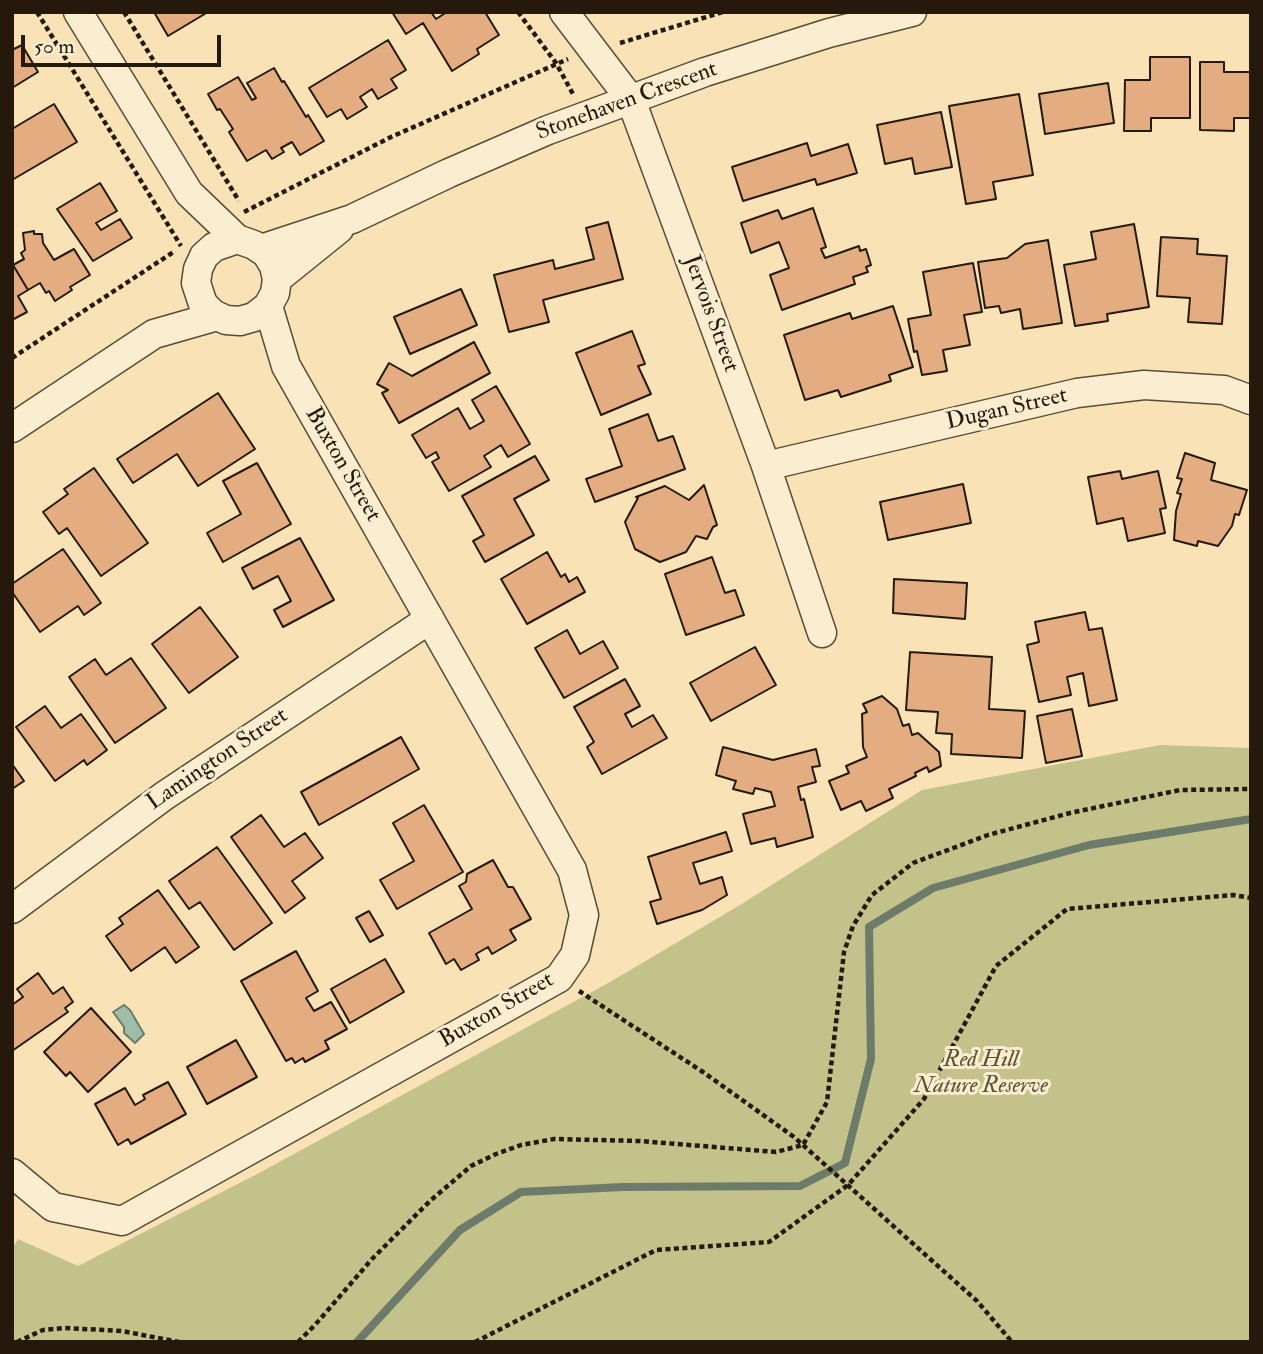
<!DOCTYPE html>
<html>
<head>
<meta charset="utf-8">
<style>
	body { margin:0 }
	#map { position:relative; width:1263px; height:1354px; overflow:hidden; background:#f9e3b6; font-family:"IM FELL Double Pica",serif }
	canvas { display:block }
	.frame { position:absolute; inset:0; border:14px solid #24190b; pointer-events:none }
	.scale { position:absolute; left:21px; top:35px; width:200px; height:32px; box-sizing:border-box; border:4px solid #24190b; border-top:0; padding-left:9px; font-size:21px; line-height:24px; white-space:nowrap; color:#24190b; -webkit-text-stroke:5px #fbedd0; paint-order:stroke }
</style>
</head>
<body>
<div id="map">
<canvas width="1263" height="1354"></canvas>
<div class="frame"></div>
<div class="scale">50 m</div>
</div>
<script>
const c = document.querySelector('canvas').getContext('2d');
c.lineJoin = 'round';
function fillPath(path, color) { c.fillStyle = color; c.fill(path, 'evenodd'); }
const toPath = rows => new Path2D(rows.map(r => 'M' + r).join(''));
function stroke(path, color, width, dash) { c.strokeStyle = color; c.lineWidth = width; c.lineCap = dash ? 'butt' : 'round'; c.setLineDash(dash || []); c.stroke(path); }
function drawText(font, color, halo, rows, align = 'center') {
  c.font = font + ' "IM FELL Double Pica",serif'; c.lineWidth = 6; c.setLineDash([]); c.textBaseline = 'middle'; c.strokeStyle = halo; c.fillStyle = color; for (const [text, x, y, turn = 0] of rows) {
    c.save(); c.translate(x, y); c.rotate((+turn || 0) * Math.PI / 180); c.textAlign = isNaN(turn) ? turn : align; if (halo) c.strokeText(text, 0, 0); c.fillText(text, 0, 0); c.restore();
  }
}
const green = toPath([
	[1160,745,1251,748,1251,1342,12,1342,12,1249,18,1239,78,1266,259,1173,610,982,740,905,922,790]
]);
const water = toPath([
	[124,1005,130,1010,144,1034,135,1043,124,1033,124,1027,113,1012,124,1005]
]);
const stream = toPath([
	[357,1342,460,1230,521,1192,623,1187,800,1186,845,1163,871,1059,869,927,933,888,1089,845,1251,819]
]);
const building = toPath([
	[154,12,208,12,168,36,154,12],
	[392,12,431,12,436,19,447,12,485,12,499,35,477,49,479,54,452,71,423,23,406,34,392,12],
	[388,40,406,70,391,79,397,88,378,99,372,89,360,97,367,107,347,119,341,109,327,117,309,88,388,40],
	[22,45,38,72,12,88,12,50,22,45],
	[1150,57,1190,57,1190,118,1151,118,1151,131,1124,131,1125,80,1150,80,1150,57],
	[1200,62,1224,62,1224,72,1251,72,1251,118,1234,118,1234,131,1200,130,1200,62],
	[274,68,282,82,284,81,306,117,308,115,324,141,300,155,292,142,281,148,284,152,272,159,266,150,247,161,229,132,233,129,220,109,217,110,208,94,238,77,252,100,256,98,247,83,274,68],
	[1108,83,1114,123,1045,134,1039,94,1108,83],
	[1019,94,1033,175,993,182,996,199,966,204,949,106,1019,94],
	[54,104,77,142,12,180,12,129,54,104],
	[941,112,952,167,915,174,912,158,885,164,877,125,941,112],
	[807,143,811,156,848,144,857,173,817,185,815,179,743,201,732,167,807,143],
	[100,183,117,211,96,223,101,230,120,219,132,238,93,261,57,209,100,183],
	[813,208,826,247,821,249,825,258,859,246,860,251,866,249,871,265,866,267,868,272,853,277,855,284,782,310,770,275,789,268,779,242,751,253,741,223,778,210,782,219,813,208],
	[608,222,623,279,543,300,549,322,509,332,494,275,553,260,555,269,594,259,586,228,608,222],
	[1134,224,1149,307,1107,314,1108,321,1075,326,1064,265,1096,259,1091,232,1134,224],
	[34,231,34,234,42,234,43,243,54,260,74,249,90,275,70,287,72,290,55,301,49,291,46,293,40,283,28,290,13,265,24,259,21,253,25,250,23,233,34,231],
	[1161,237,1198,239,1197,254,1227,256,1222,324,1188,322,1190,298,1157,296,1161,237],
	[1048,240,1062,323,1023,329,1020,309,1001,313,999,306,985,308,978,262,1007,258,1025,244,1048,240],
	[973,263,982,312,964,315,970,345,943,350,947,371,922,375,917,351,914,352,908,319,931,315,923,272,973,263],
	[13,265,28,290,18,296,27,312,12,320,13,265],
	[461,289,477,325,410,354,394,317,461,289],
	[893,306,913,367,889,375,891,381,841,397,838,390,805,400,784,335,850,313,852,319,893,306],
	[632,331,645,364,638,366,651,394,601,415,576,353,632,331],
	[474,342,490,373,399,423,382,393,388,390,377,384,389,363,412,376,474,342],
	[496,386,530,444,508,457,501,445,484,456,491,467,449,491,432,462,439,458,436,452,426,458,412,435,458,408,470,429,484,421,472,400,496,386],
	[218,393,255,449,198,486,177,454,133,483,117,459,218,393],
	[648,414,658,441,673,436,685,469,595,502,586,479,622,466,609,429,648,414],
	[1185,453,1215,463,1211,480,1247,490,1239,515,1235,514,1232,526,1218,546,1198,541,1197,546,1174,540,1176,511,1181,494,1177,493,1182,479,1177,478,1185,453],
	[535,456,549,480,514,499,534,535,485,562,473,541,484,535,462,496,535,456],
	[257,463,291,524,223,562,207,533,241,514,223,481,257,463],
	[94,468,148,543,101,576,67,528,59,534,43,512,68,494,64,489,94,468],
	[1120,471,1122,479,1158,471,1166,508,1160,509,1165,533,1128,541,1123,518,1097,524,1088,477,1120,471],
	[963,484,971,523,888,540,880,502,963,484],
	[704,485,717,525,713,527,707,539,696,536,686,552,660,562,635,549,625,522,638,498,636,497,665,486,689,500,704,485],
	[300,538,334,600,283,627,274,610,291,601,278,576,253,589,242,568,300,538],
	[63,549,101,603,84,615,78,606,40,632,12,592,12,584,63,549],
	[547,552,561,577,565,574,569,582,577,577,585,592,527,624,501,579,547,552],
	[712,557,725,593,735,590,744,615,686,635,665,574,712,557],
	[894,579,967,583,965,619,893,613,894,579],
	[200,607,238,657,189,693,152,644,200,607],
	[1085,612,1089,630,1102,628,1117,700,1089,706,1083,673,1067,677,1071,695,1039,702,1027,645,1039,642,1035,622,1085,612],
	[567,630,580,654,603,641,618,668,564,698,535,648,567,630],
	[755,647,776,685,711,721,690,683,755,647],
	[910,652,992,657,989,709,1025,711,1022,758,951,754,952,734,936,733,938,712,906,710,910,652],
	[131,658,166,708,115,743,69,677,95,659,106,675,131,658],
	[625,679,640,706,625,714,632,727,653,715,667,738,602,774,587,747,594,742,574,707,625,679],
	[882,696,897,709,903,726,909,724,912,735,918,733,939,752,941,766,929,772,927,767,915,773,916,776,889,789,893,798,866,811,861,801,841,810,829,781,849,773,846,766,867,757,863,747,862,714,867,712,863,704,882,696],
	[45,706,61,728,81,714,107,750,87,765,84,760,55,781,16,727,45,706],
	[1072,709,1082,756,1046,763,1037,716,1072,709],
	[401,737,419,769,319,825,301,792,401,737],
	[723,747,773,760,816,749,820,766,812,767,816,782,798,787,801,800,804,799,813,837,777,847,775,838,751,844,743,814,775,806,771,792,755,788,753,794,733,789,736,781,716,775,723,747],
	[12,764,24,781,12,789,12,764],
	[424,805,463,872,397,909,380,880,414,861,393,823,424,805],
	[261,815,284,847,305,833,323,858,292,881,305,898,285,913,231,837,261,815],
	[726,832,732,851,693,863,700,884,722,877,727,895,702,910,657,924,650,902,661,899,648,857,726,832],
	[217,847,272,923,234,950,200,902,189,909,169,881,217,847],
	[493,860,508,887,513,887,531,919,510,930,516,940,492,954,488,947,476,954,479,960,461,970,454,959,446,964,429,933,472,909,459,886,466,882,467,874,493,860],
	[158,890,199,947,176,963,165,947,131,971,106,936,123,924,119,918,158,890],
	[369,911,383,935,370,942,356,918,369,911],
	[296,951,318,991,306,998,314,1011,331,1002,347,1029,325,1041,329,1049,305,1062,303,1058,295,1063,292,1058,286,1061,241,981,296,951],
	[385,959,404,992,350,1023,331,989,385,959],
	[38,973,53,994,63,987,73,1002,65,1008,68,1012,12,1051,12,1005,23,997,17,989,38,973],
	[91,1008,131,1052,88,1092,70,1072,66,1076,44,1052,91,1008],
	[236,1040,257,1077,207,1104,187,1067,236,1040],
	[168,1082,186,1114,131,1144,128,1139,118,1145,95,1104,125,1088,135,1105,145,1099,143,1095,168,1082]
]);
const path = toPath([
	[37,12,181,246],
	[124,12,239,201],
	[518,12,556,63,573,94],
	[620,43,723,12],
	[244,212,391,137,568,59],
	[12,358,175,251],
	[579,991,703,1072,794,1137,977,1301,1012,1342],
	[17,1342,43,1330,65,1328,122,1331,179,1342],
	[298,1342,315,1325,372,1259,431,1200,471,1166,496,1154,521,1145,554,1139,640,1141,776,1152,803,1145,827,1102,844,952,853,926,872,895,913,863,988,835,1070,813,1180,790,1251,789],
	[475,1342,656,1250,769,1242,848,1185,924,1099,996,966,1067,909,1233,895,1251,898]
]);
const minor = toPath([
	[78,12,189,193,237,239],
	[564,12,631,100,766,466,822,633],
	[237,239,254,245,266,253,274,266,277,279,275,293,268,306,254,317,240,321,226,320,213,314,203,304,196,283,198,269,204,256,214,247,237,239],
	[261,249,352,219,449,173,548,130,705,72,829,33,912,12],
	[277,279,339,229],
	[12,428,154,334,217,316],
	[766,466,1077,393,1144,385,1224,390,1251,400],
	[12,909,164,796,430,619],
	[12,1173,53,1207,122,1221,559,978,575,955,584,915,572,870,286,366,268,306]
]);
const streetNames = [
	["Stonehaven Crescent",627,102,-20],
	["Jervois Street",710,314,70],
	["Dugan Street",1007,410,-13],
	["Buxton Street",342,465,60],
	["Lamington Street",218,760,-34],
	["Buxton Street",497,1011,-30]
];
const parkNames = [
	["Red Hill",981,1061],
	["Nature Reserve",981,1087]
];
fillPath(green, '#c3c28a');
fillPath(water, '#9ebea9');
stroke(water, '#6d7c6a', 2);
stroke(stream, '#6d7c6a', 8);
fillPath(building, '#e3ac81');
stroke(building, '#24190b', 2);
stroke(minor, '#594c36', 31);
stroke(path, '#24190b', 4.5, [5, 3.5]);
stroke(minor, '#fbedd0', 28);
drawText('23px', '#24190b', '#fbedd0', streetNames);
drawText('italic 23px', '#5c5437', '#fbedd0', parkNames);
</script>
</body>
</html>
